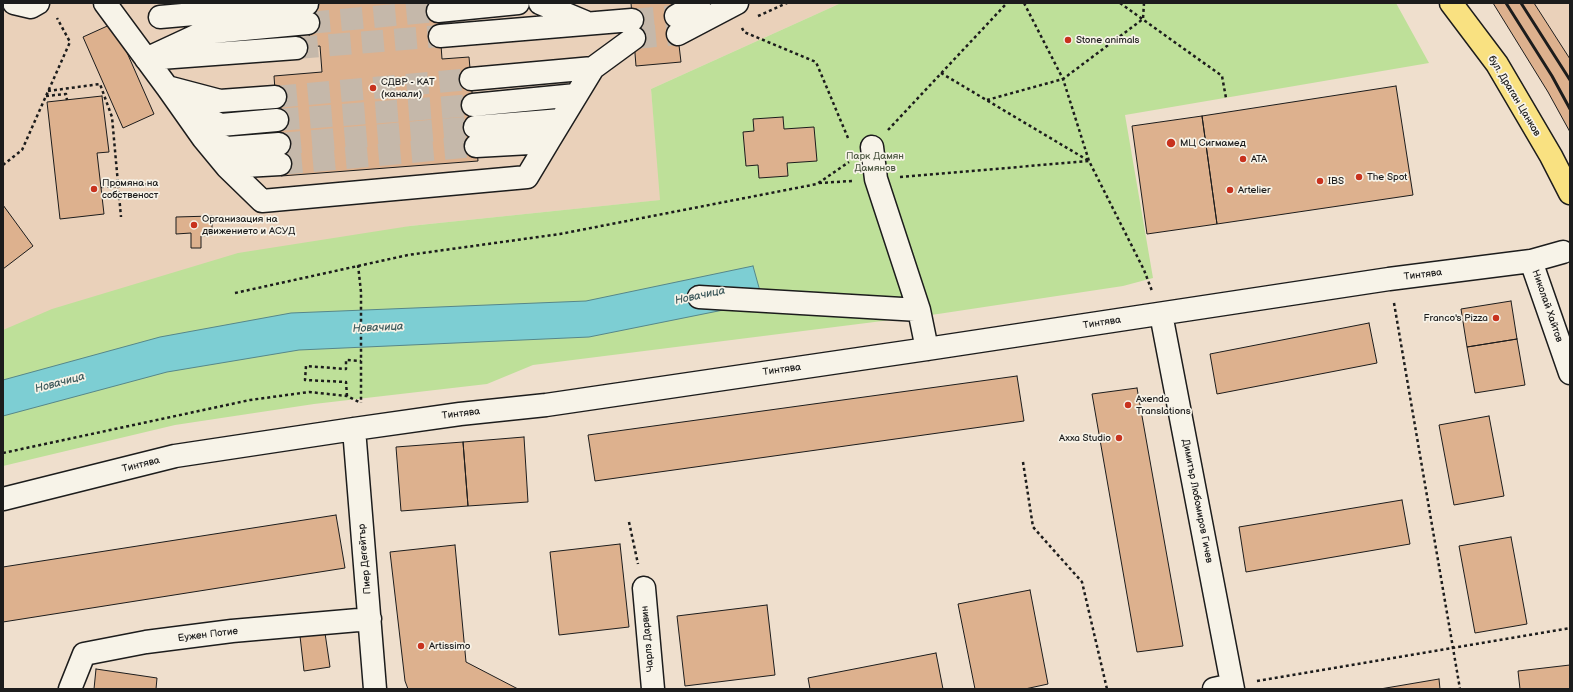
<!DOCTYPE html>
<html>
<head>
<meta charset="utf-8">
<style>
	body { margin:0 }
	#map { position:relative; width:1573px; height:692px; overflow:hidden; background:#efdfcd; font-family:"Balsamiq Sans",sans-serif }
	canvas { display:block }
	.frame { position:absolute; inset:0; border:4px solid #1c1c1c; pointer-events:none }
</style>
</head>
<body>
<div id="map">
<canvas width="1573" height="692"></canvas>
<div class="frame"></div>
</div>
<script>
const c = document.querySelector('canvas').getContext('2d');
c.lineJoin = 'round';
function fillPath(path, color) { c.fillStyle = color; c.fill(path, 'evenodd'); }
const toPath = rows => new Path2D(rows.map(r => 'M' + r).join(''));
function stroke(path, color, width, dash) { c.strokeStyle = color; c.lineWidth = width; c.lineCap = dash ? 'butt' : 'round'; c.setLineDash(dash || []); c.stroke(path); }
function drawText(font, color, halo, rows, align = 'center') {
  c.font = font + ' "Balsamiq Sans",sans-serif'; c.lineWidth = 3.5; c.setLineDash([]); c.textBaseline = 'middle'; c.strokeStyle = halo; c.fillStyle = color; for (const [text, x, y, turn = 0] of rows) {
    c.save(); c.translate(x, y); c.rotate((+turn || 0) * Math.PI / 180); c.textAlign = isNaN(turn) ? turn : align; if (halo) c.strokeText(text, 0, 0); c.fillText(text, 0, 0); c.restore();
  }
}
const built = toPath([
	[3,3,841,3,651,89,661,200,410,226,3,330],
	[1534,3,1570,3,1570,59]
]);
const green = toPath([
	[841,3,1396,3,1429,63,1125,115,1153,278,1123,286,938,314,533,365,487,384,314,404,175,425,3,466,3,330,52,309,238,253,410,226,660,200,651,89]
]);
const water = toPath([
	[753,266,763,302,589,337,299,350,167,372,3,416,3,380,160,337,291,313,586,301,753,266]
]);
const building = toPath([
	[307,3,438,3,442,59,469,57,478,161,281,176,274,76,322,72,320,46,310,47,307,3],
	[631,3,674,3,681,62,636,66,631,3],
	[1493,3,1534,3,1570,59,1570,132,1548,92,1493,3],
	[114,23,154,114,123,128,83,37,114,23],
	[1396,86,1413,195,1217,224,1202,116,1396,86],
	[102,96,109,152,97,153,104,214,60,219,47,102,102,96],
	[1202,116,1217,224,1147,234,1132,126,1202,116],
	[783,117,784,129,814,127,817,161,787,163,788,176,759,178,758,165,746,166,743,132,754,131,753,119,783,117],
	[3,205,33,246,3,269,3,205],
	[212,216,212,235,201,236,201,248,191,248,191,233,176,234,176,217,212,216],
	[1511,301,1517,339,1467,347,1461,309,1511,301],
	[1369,323,1377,363,1217,394,1210,354,1369,323],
	[1517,339,1525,385,1475,393,1467,347,1517,339],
	[1017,376,1024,421,595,481,588,435,1017,376],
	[1137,388,1183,646,1137,652,1092,394,1137,388],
	[1489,416,1504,496,1454,505,1439,425,1489,416],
	[524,437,528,502,468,506,463,442,524,437],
	[463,442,468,506,401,511,396,447,463,442],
	[1402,500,1410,544,1246,572,1239,527,1402,500],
	[336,515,345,568,3,622,3,567,336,515],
	[1511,537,1527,624,1475,633,1459,546,1511,537],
	[620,544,629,627,559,635,550,552,620,544],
	[455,545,466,662,518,689,408,689,405,681,390,552,455,545],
	[1030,590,1048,684,1025,689,975,689,958,604,1030,590],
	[767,605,775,675,685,686,677,616,767,605],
	[325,633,330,667,304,671,300,636,325,633],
	[936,653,943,689,810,689,808,678,936,653],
	[1570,665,1570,689,1520,689,1518,671,1570,665],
	[96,669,157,678,156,689,94,689,96,669],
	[1439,679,1440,689,1380,689,1439,679]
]);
const minorTunnel = toPath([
	[632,20,676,16],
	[308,23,438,11],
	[634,38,678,34],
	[296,48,440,36],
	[275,97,471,79],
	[277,120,473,105],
	[279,144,475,127],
	[280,164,476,146]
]);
const path = toPath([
	[1024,3,1063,79,1089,161,1144,270,1152,291],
	[1120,3,1222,76,1226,98],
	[758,16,787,3],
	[742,28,744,32,816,62,848,138],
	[941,73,1089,161],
	[48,91,100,84,112,117,121,217],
	[46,96,66,94,67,100],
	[987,100,1063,79,1143,19,1144,3],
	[888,130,1007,3],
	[3,165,22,150,70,42,57,18],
	[900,177,1089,161],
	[819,183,852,181],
	[101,187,157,184],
	[358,265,361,292,361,403],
	[235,293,408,255,560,234,817,184,849,162],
	[1394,303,1460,689],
	[347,396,346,382,305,380,306,366,346,369,346,360,361,361],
	[3,453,250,400,309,392,347,396,359,402],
	[1023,462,1033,527,1082,582,1107,689],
	[629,522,638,564],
	[1257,681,1570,628]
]);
const minor = toPath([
	[14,3,31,7,38,3],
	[105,3,167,87,220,101,275,97],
	[540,3,585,22],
	[438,11,518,3],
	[676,16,699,3],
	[160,17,307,4],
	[678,34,737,3],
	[440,36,632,20],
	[160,58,296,48],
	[146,59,202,33,308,23],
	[471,79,593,68],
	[167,87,203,138,227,167,280,164],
	[185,103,197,114,221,125,277,120],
	[473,105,576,95],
	[475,127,561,120],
	[203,138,227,148,279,144],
	[476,146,548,142,593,68,634,38],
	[872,147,876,179,919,310,927,349],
	[227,167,262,201,527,177,548,142],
	[1531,261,1570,373],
	[699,297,919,310],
	[1161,314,1233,689],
	[354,429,375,689],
	[3,499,175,456,354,429,460,414,546,405,927,349,1389,279,1531,261,1563,252],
	[644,588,653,689],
	[70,689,84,654,146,642,232,631,370,619],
	[1214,689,1232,685]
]);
const major = toPath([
	[1451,3,1497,64,1551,156,1570,193]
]);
const rail = toPath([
	[1506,3,1552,76,1570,109],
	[1521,3,1570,80]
]);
const markers = [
	[1068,40,4,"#c8321e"],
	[373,88,4,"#c8321e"],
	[1171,143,5,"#c8321e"],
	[1243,159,4,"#c8321e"],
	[1359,177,4,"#c8321e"],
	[1320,181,4,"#c8321e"],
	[94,189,4,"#c8321e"],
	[1230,190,4,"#c8321e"],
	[194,225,4,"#c8321e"],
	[1496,318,4,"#c8321e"],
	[1128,405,4,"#c8321e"],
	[1119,438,4,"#c8321e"],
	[421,646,4,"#c8321e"]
];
const poiNames = [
	["Stone animals",1076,40],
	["СДВР - КАТ",381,82],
	["(канали)",381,94],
	["МЦ Сигмамед",1180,143],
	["ATA",1251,159],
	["The Spot",1367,177],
	["IBS",1328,181],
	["Промяна на",102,183],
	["собственост",102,195],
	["Artelier",1238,190],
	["Организация на",202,219],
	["движението и АСУД",202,231],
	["Franco's Pizza",1488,318,"right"],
	["Axenda",1136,399],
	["Translations",1136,411],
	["Axxa Studio",1111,438,"right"],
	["Artissimo",429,646]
];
const streetNames = [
	["бул. Драган Цанков",1514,96,59],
	["Тинтява",1423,275,-7],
	["Николай Хайтов",1547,306,71],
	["Тинтява",1102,323,-9],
	["Тинтява",782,370,-8],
	["Тинтява",461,414,-7],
	["Тинтява",141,465,-14],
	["Димитър Любомиров Гичев",1197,501,79],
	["Пиер Дегейтър",365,559,-95],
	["Еужен Потие",208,635,-7],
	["Чарлз Дарвин",648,639,-95]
];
const parkNames = [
	["Парк Дамян",875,156],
	["Дамянов",875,168]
];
const waterNames = [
	["Новачица",700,296,-12],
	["Новачица",378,328,-3],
	["Новачица",60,383,-15]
];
fillPath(built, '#ead1ba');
fillPath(green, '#bee099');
fillPath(water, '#7dced3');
stroke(water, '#56878a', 1);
fillPath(building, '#ddb18e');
stroke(building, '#1c1c1c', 1);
stroke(minorTunnel, '#c5b8aa', 22, [22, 11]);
stroke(minor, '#1c1c1c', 25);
stroke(major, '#1c1c1c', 25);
stroke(path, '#1c1c1c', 2.5, [3, 3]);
stroke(minor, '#f7f3e8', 22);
stroke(major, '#f9e181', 22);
stroke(rail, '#1c1c1c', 3);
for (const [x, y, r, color] of markers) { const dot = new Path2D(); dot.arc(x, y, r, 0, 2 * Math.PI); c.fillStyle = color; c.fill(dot); stroke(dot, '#f7f3e8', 1.5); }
drawText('10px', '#1c1c1c', '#f7f3e8', poiNames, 'left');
drawText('10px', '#1c1c1c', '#f7f3e8', streetNames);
drawText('10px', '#4d5742', '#f7f3e8', parkNames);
drawText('italic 11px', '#3e5a5c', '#f7f3e8', waterNames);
</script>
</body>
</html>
